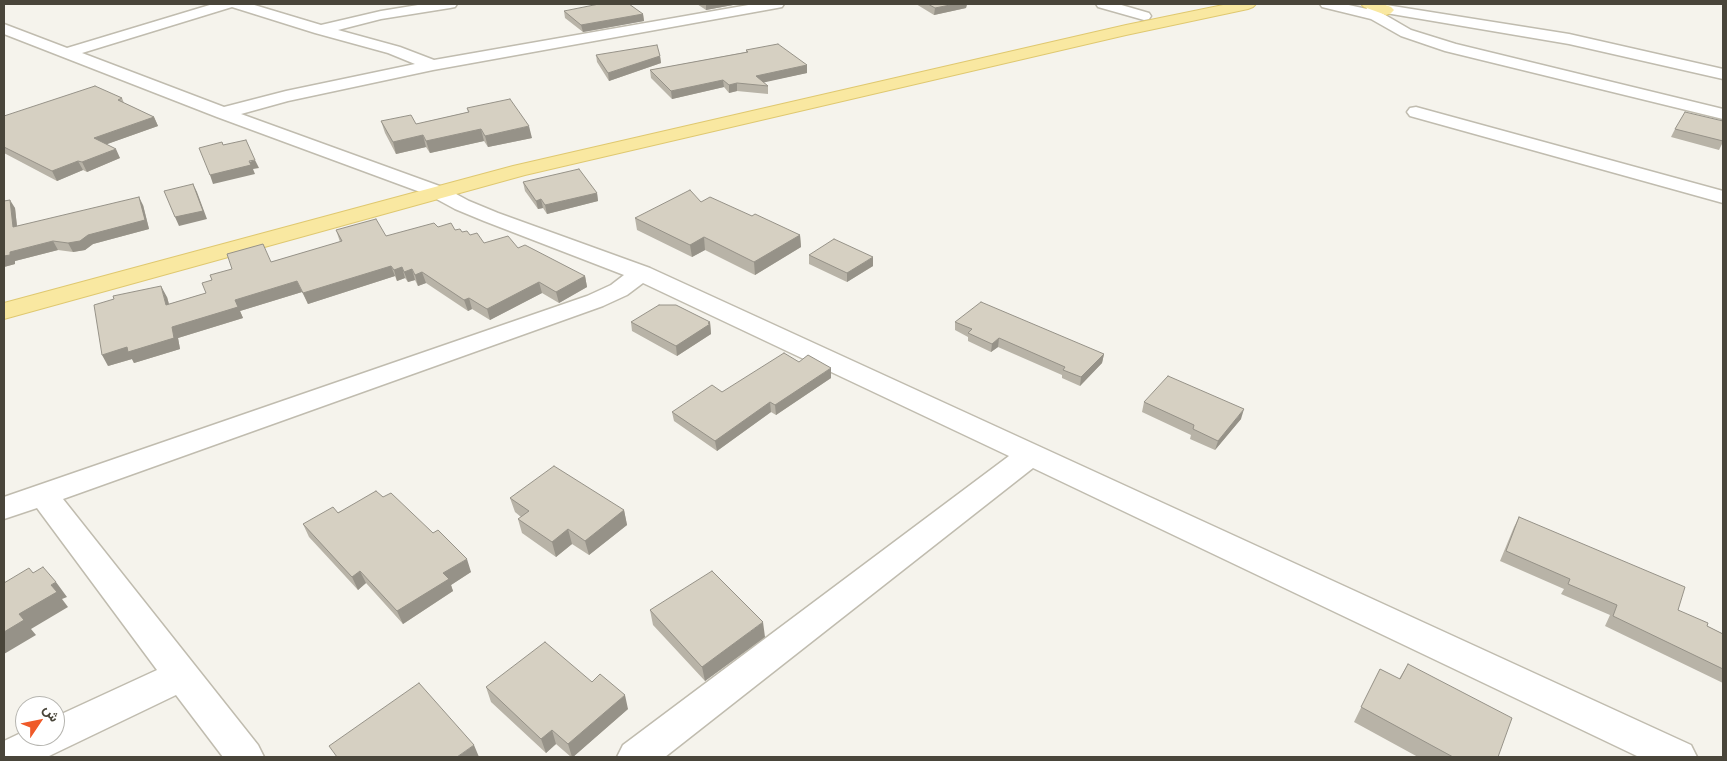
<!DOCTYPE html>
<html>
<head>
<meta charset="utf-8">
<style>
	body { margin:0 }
	#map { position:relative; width:1727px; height:761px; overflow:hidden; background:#f5f3ec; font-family:Raleway,Vazirmatn,sans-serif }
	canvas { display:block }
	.frame { position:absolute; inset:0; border:5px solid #49453a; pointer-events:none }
	.north { position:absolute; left:15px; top:696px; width:50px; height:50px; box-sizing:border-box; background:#fff; border:1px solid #b6b5b0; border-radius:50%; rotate:56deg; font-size:14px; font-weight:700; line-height:20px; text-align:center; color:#49453a }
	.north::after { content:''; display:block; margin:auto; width:18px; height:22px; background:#ef5a29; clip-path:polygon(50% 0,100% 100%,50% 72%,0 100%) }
</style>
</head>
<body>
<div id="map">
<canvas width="1727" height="761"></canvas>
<div class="frame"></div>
<div class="north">ش</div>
</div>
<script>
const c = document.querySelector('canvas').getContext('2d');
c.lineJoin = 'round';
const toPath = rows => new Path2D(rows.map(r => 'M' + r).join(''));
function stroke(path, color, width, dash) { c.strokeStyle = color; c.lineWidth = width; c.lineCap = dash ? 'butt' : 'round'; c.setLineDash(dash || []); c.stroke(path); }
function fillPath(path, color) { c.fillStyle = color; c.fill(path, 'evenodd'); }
const minor = toPath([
	[213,4,251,4,321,25,381,11,424,4,457,4,455,7,450,8,381,19,338,30,400,47,434,60,754,4,784,4,782,7,777,8,433,70,288,101,241,114,445,188,469,201,498,213,650,268,1691,745,1697,757,1639,757,1033,468,665,757,617,757,623,745,1009,456,643,283,627,295,603,306,63,499,258,745,264,757,223,757,176,695,47,757,4,757,4,741,25,731,25,736,55,736,55,717,157,670,37,508,4,519,4,497,587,296,611,285,624,275,484,221,455,209,431,196,217,117,4,34,4,24,67,48,213,4],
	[232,7,315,33,388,53,415,64,286,91,224,107,82,53,232,7],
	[1096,4,1118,4,1149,13,1151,16,1149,19,1144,20,1098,7,1096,4],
	[1320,4,1344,4,1367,9,1366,7,1368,4,1380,4,1569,34,1723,69,1723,79,1569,44,1380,12,1411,30,1456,44,1723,109,1723,119,1445,51,1401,36,1371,19,1322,7,1320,4],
	[1416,107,1723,191,1723,203,1410,116,1407,112,1410,108,1416,107]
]);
const primary = toPath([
	[1228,4,1256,4,1253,7,1248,9,1126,35,525,175,4,319,4,303,513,166,1126,25,1228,4],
	[1361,4,1383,4,1391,7,1394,10,1391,13,1386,15,1364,7,1361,4]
]);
const wall = toPath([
	[697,4,733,4,733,5,706,10],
	[916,4,967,4,966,8,934,15],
	[564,11,643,14,644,21,583,32,565,18],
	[746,50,807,65,807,73,763,82,768,86,768,94,737,91,729,93,724,87,672,99,651,78,650,70,746,52],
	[596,55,660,56,661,63,609,81,597,62],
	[122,98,124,103,154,117,158,126,107,144,120,158,87,172,83,170,57,181,4,153,4,116],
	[467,108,532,138,488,147,484,141,430,153,426,147,396,154,385,133,381,121,416,124,468,112],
	[1723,121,1723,142,1719,150,1671,137,1675,129],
	[523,182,597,193,598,201,547,214,543,208,538,209,525,191],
	[4,201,15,208,17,226,143,205,149,229,93,244,85,250,73,252,58,250,15,261,15,264,4,267],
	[701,202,752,216,800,235,801,247,755,275,705,250,692,257,637,230,635,218],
	[438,227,455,230,462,232,484,243,518,248,585,276,587,287,559,303,542,293,490,320,472,309,468,311,426,283,418,286,415,280,408,282,405,278,397,281,395,276,308,304,302,292,240,311,243,318,178,338,180,349,134,363,132,359,108,366,167,297,169,304,206,293,271,262,340,242,336,230,386,236],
	[809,255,873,266,847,282,809,264],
	[631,322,710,322,711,334,677,356,632,331],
	[955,322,1104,354,1102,363,1080,386,1062,378,1062,375,998,347,991,352,968,341,968,337,955,330],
	[799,362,831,378,776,415,771,412,717,451,674,421,672,412],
	[1144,402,1241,419,1215,450,1190,439,1191,435,1142,412],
	[383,497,471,572,451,585,453,591,403,624,366,583,358,590,309,537,303,524],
	[510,498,624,510,627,525,589,555,572,544,556,557,522,533,518,519,521,517,515,512],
	[1519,517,1678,610,1707,626,1723,634,1723,683,1605,626,1610,615,1561,594,1564,589,1500,561,1514,527],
	[650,610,765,637,705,681,653,625],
	[1408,664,1498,757,1418,757,1354,722,1380,669,1399,679],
	[592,682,628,709,573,757,571,757,556,744,546,753,491,702,486,687]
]);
const shadedWall = toPath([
	[706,4,733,4,733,5,706,10],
	[955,4,967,4,966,8,934,15,935,8],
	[643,14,644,21,583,32,581,25],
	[660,56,661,63,609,81,608,73],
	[807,65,807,73,757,84,756,76],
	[723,80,724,87,672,99,671,91],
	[737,83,737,91,729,93,729,85],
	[154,117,158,126,99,147,94,138],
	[529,126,532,138,488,147,485,136],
	[481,129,484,141,430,153,426,141],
	[423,135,426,147,396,154,393,142],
	[116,149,120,158,87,172,82,162],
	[255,160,259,168,253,169,255,174,213,184,210,175],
	[78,161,83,170,57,181,52,171],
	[193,184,197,192,207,219,179,226,175,217],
	[597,193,598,201,547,214,545,205],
	[139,197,143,205,149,229,93,244,85,250,73,252,68,243,88,235],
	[541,199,543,208,538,209,536,201],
	[10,200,15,208,18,236,13,227],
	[800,235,801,247,755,275,754,262],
	[704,237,705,250,692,257,690,245],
	[53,241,58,250,15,261,15,264,4,267,4,256,10,252],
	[873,257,873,266,847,282,847,273],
	[391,266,395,276,308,304,303,293],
	[402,267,405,278,397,281,394,270],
	[412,269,415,280,408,282,404,272],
	[422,272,426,283,418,286,415,275],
	[585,276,587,287,559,303,556,292],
	[297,281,302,292,240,311,243,318,178,338,180,349,134,363,132,359,108,366,102,355,172,327,235,300],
	[539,282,542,293,490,320,487,309],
	[161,286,167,297,172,316,166,305],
	[469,298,472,309,468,311,464,300],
	[710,322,711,334,677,356,676,346],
	[999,338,998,347,991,352,992,344],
	[1104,354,1102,363,1080,386,1081,377],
	[831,368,831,378,776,415,775,405],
	[770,402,771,412,717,451,715,441],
	[1244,409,1241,419,1215,450,1218,441],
	[624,510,627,525,589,555,585,541],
	[568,529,572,544,556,557,552,542],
	[467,559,471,572,451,585,453,591,403,624,397,611,443,573],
	[360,571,366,583,358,590,352,577],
	[56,582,67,597,62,599,68,607,31,629,36,635,4,654,4,632,19,614,51,585],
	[763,622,765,637,705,681,702,667],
	[625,695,628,709,573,757,572,757,568,744],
	[552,730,556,744,546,753,541,739],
	[474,745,479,757,457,757]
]);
const building = toPath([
	[599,4,629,4,643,14,581,25,564,11,599,4],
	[928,4,955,4,935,8,928,4],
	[778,44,807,65,756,76,768,86,737,83,729,85,723,80,671,91,650,70,748,52,746,50,778,44],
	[657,45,660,56,608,73,596,55,657,45],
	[95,86,122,98,118,100,154,117,94,138,116,149,82,162,78,161,52,171,4,147,4,116,95,86],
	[510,99,529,126,485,136,481,129,426,141,423,135,393,142,381,121,411,115,416,124,469,112,467,108,510,99],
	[1685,112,1723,121,1723,141,1675,129,1685,112],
	[246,140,255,160,249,161,251,165,210,175,199,148,222,142,223,145,246,140],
	[579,169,597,193,545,205,541,199,536,201,523,182,579,169],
	[193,184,203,211,175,217,164,191,193,184],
	[690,190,701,202,710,197,752,216,755,214,800,235,754,262,704,237,690,245,635,218,690,190],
	[139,197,145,220,88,235,80,241,68,243,53,241,10,252,10,255,4,256,4,201,10,200,13,227,139,197],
	[376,219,386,236,434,223,438,227,451,223,455,230,460,229,462,232,467,231,470,235,477,233,484,243,508,236,518,248,525,245,585,276,556,292,539,282,487,309,469,298,464,300,422,272,415,275,412,269,404,272,402,267,394,270,391,266,303,293,297,281,235,300,238,307,172,327,174,338,128,352,127,347,102,355,94,305,114,299,113,296,161,286,166,305,206,293,202,283,212,280,210,275,232,269,227,254,263,244,271,262,342,241,336,230,376,219],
	[834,239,873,257,847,273,809,255,834,239],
	[981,302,1104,354,1081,377,1063,370,1065,367,999,338,992,344,968,333,972,329,955,322,981,302],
	[659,305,676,305,710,322,708,323,710,324,676,346,631,322,659,305],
	[784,353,799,362,808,355,831,368,775,405,770,402,715,441,672,412,712,385,722,392,784,353],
	[1168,376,1244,409,1218,441,1193,429,1194,425,1144,402,1168,376],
	[554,466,624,510,585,541,568,529,552,542,518,519,529,511,510,498,554,466],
	[376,491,383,497,391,493,433,533,438,530,467,559,443,573,449,579,397,611,360,571,352,577,303,524,333,507,338,513,376,491],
	[1519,517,1685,587,1678,610,1708,623,1707,626,1723,634,1723,669,1613,616,1617,605,1568,584,1570,579,1506,551,1519,517],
	[43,567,56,582,51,585,57,592,19,614,24,620,4,632,4,583,29,568,33,573,43,567],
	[712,571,763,622,702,667,650,610,712,571],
	[545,642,592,682,600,674,625,695,568,744,552,730,541,739,486,687,545,642],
	[1408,664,1512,718,1498,757,1453,757,1361,707,1380,669,1400,679,1408,664],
	[419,683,474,745,457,757,337,757,329,746,419,683]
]);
stroke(minor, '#c0bcaf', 3);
stroke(primary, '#dfc870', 2);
fillPath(minor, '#fff');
fillPath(primary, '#f9e8a1');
fillPath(wall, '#b8b3a7');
fillPath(shadedWall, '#969288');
fillPath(building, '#d6d0c2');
stroke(building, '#969288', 1);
</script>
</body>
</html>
